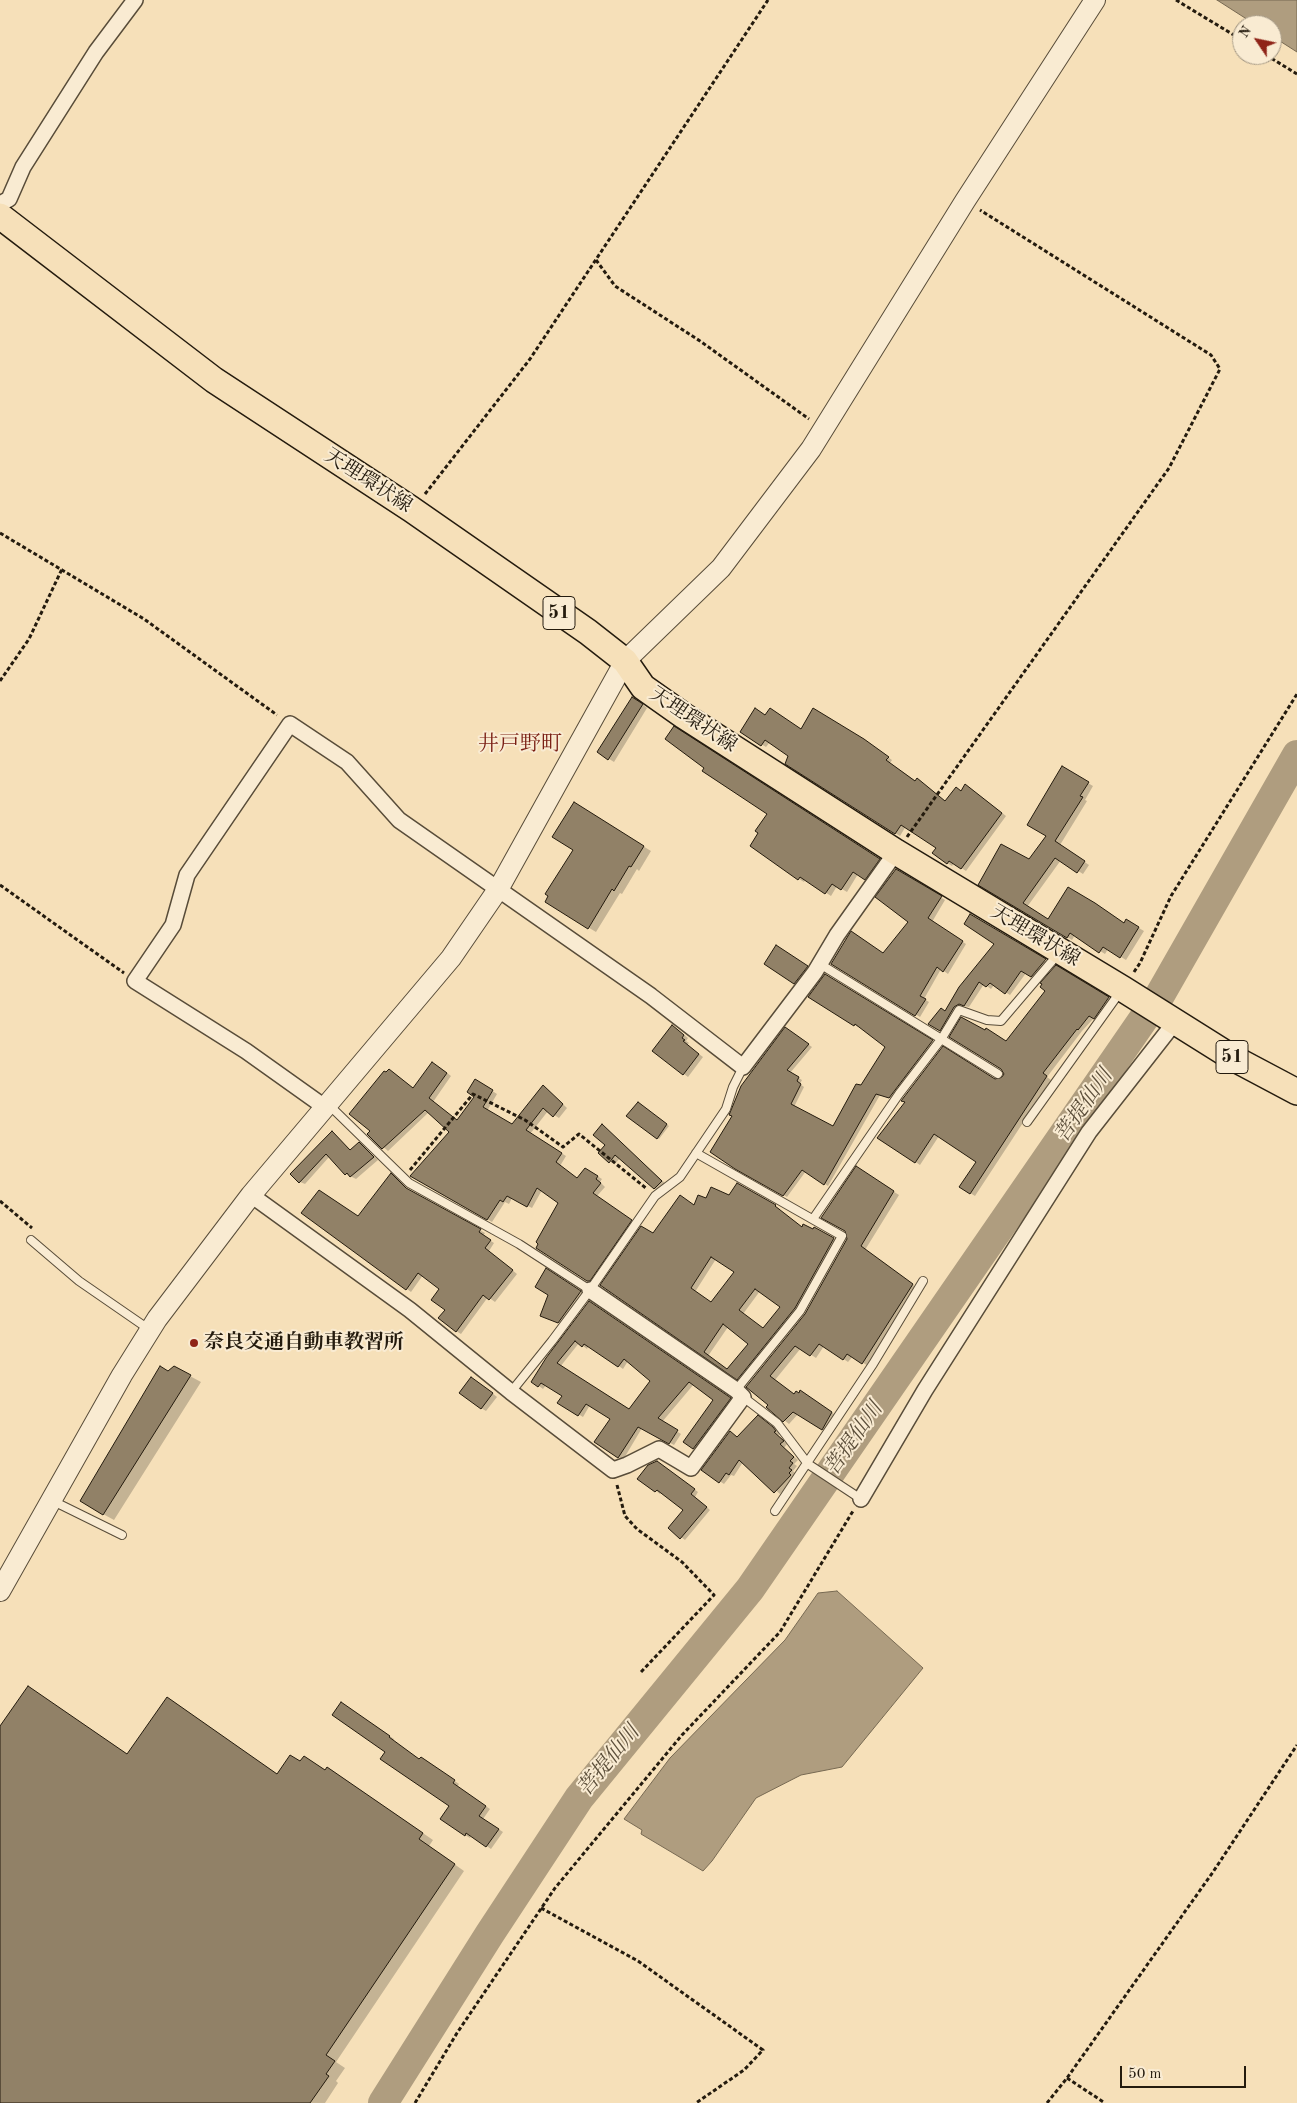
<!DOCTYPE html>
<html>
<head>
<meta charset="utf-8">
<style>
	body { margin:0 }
	#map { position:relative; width:1297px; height:2103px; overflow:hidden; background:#f6e0b9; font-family:"Old Standard TT",serif }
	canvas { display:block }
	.north { position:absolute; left:1232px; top:15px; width:50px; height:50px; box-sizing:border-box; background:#f9ebd2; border:1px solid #a49884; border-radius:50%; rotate:304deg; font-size:14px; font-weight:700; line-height:20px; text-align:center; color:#241b0e }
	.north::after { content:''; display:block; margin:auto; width:18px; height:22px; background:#8f2418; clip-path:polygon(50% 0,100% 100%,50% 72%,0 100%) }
	.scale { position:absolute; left:1120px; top:2066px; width:126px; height:22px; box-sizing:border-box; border:2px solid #241b0e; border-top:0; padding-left:6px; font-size:15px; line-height:18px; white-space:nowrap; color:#241b0e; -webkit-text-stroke:4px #f9ebd2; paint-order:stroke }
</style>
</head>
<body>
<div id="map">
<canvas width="1297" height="2103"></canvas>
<div class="north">N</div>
<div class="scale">50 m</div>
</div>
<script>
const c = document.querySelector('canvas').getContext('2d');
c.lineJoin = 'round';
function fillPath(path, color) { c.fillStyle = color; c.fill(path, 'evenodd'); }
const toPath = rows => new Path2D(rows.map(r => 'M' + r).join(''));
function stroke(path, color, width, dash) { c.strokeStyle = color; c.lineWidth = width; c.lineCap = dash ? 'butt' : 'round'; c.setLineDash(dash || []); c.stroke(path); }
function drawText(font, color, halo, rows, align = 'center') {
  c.font = font + ' "Old Standard TT","Noto Serif JP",serif'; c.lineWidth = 4; c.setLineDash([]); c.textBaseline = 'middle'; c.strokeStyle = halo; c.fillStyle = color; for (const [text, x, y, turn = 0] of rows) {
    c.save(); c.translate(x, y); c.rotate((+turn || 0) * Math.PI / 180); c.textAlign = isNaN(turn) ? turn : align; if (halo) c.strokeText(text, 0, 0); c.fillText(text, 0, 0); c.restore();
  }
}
const water = toPath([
	[1217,0,1297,0,1297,52,1272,36,1272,25,1256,25,1217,0],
	[837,1591,923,1668,842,1767,801,1775,756,1798,712,1861,703,1871,641,1834,642,1830,624,1819,670,1758,785,1640,818,1593,837,1591]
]);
const shadow = toPath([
	[638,701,647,708,614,762,598,752],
	[766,716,802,731,868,743,892,760,890,763,946,802,970,788,1006,816,966,871,954,863,952,866,947,863,938,848,906,826,900,836,895,833,770,742,766,747,741,731],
	[679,731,884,862,870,881,858,874,847,892,837,886,831,896,805,879,804,882,799,879,751,845,769,814,706,767],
	[1062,768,1093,786,1085,800,1087,801,1060,845,1089,865,1083,874,1061,860,1027,907,1049,921,1124,925,1127,921,1144,931,1126,960,1108,949,1105,954,1075,935,1072,940,980,884,1030,861,1048,836],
	[574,804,651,851,639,871,637,869,622,894,620,893,596,932,546,902,574,849],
	[896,870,945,900,932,922,966,944,948,974,941,969,924,999,929,1002,920,1017,832,964,883,954,910,922],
	[971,915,1049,963,1036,979,1026,973,1010,995,994,985,991,989,984,984,969,1007,964,1006,959,1009,944,1033,930,1024,946,1012,996,944],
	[781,950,812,970,800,986,795,983],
	[1056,967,1113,1001,1099,1021,1094,1018,1082,1031,1047,1077,1051,1080,975,1196,970,1193,978,1162,939,1136,920,1165,879,1137,995,1080,1002,1080,1005,1074,1006,1042,1047,991],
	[825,975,936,1044,894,1099,880,1095,828,1186,806,1171,787,1197,735,1167,789,1031,812,1047,790,1073,802,1080,800,1084,804,1087,794,1107,833,1127,862,1087,886,1046,859,1025,858,1027,810,996],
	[677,1029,688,1038,686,1041,689,1043,687,1045,703,1057,688,1077,684,1074],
	[438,1066,451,1076,433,1102,458,1121,475,1096,475,1080,497,1094,487,1111,513,1126,548,1090,567,1108,559,1118,548,1111,530,1134,566,1156,560,1166,577,1179,586,1169,602,1179,600,1182,605,1187,597,1196,636,1224,593,1283,588,1280,559,1203,542,1190,532,1208,512,1198,509,1204,505,1202,492,1222,412,1176,451,1131,429,1112,388,1151,369,1134,372,1131,390,1070,414,1089],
	[638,1104,669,1126,659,1139,628,1116],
	[602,1126,666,1184,659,1192,620,1158,615,1164,600,1153,607,1145],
	[332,1133,351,1151,359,1143,378,1160,356,1179,346,1174,330,1156,305,1184,300,1182],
	[861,1171,899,1195,865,1250,917,1288,868,1366,853,1356,848,1362,824,1346,816,1358,801,1348,775,1380,794,1395,805,1395,837,1416,827,1432,798,1414,789,1424,768,1407,770,1404,748,1386,806,1315,848,1239],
	[391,1174,411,1192,485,1233,483,1236,494,1243,489,1251,517,1274,495,1302,488,1297,461,1334,456,1331,446,1310,440,1289,423,1275,411,1292,303,1212,359,1217],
	[737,1184,780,1209,779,1210,803,1228,813,1231,815,1228,839,1242,800,1311,743,1381,602,1285,653,1235,706,1200,730,1196],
	[716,1259,736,1272,711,1303,695,1292],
	[760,1291,782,1306,764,1329,743,1314],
	[728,1327,749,1344,728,1370,708,1356],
	[550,1272,584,1295,562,1324,545,1317,549,1295],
	[594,1305,734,1401,698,1451,685,1442,715,1400,694,1384,662,1422,681,1434,674,1445,642,1428,623,1460,596,1442,611,1419,590,1405,583,1417,559,1402,564,1395,546,1385,543,1389,539,1386],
	[579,1343,587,1349,589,1345,623,1369,628,1361,652,1381,629,1411,560,1367],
	[175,1368,201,1382,114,1520,103,1514,169,1372],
	[477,1381,497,1397,486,1411,481,1408],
	[763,1420,778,1431,780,1434,778,1435,787,1444,784,1448,798,1460,794,1464,797,1466,793,1471,796,1474,793,1477,795,1478,780,1494,743,1462,734,1476,731,1475,724,1484,703,1470,738,1438],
	[661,1465,698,1492,695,1497,710,1510,685,1540,669,1528,684,1509,661,1492,660,1494,656,1491],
	[28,1687,128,1755,177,1705,278,1775,300,1762,338,1775,433,1840,429,1846,464,1871,336,2062,345,2068,336,2081,338,2083,325,2103,0,2102,0,1728],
	[346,1706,394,1739,393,1741,420,1760,426,1761,459,1784,457,1787,490,1809,483,1819,503,1832,491,1849,471,1835,470,1838,465,1835,451,1806,387,1752]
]);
const river = toPath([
	[383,2103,489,1935,579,1798,750,1589,1160,995,1297,755]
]);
const building = toPath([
	[632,697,643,704,608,760,597,752,632,697],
	[755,708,765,715,770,708,801,729,813,708,864,739,889,757,886,760,915,781,917,778,945,801,956,787,961,791,965,784,1002,813,961,869,949,861,947,864,932,853,936,848,901,825,895,834,785,764,788,756,765,740,761,746,740,732,755,708],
	[674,726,880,859,865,880,853,872,841,890,832,884,825,894,800,877,798,880,750,846,758,833,755,831,767,814,702,771,704,768,665,739,674,726],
	[1062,766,1089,782,1080,796,1083,797,1055,841,1085,861,1077,873,1055,858,1023,903,1048,919,1068,887,1095,903,1124,923,1126,919,1139,927,1120,958,1103,947,1099,953,1070,933,1067,938,978,885,1001,844,1029,859,1046,836,1027,825,1062,766],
	[574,802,644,846,631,867,629,866,614,891,612,889,588,929,545,902,548,896,545,894,573,850,552,837,574,802],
	[896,869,942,896,928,918,963,941,943,972,937,967,920,996,926,999,915,1016,831,964,851,931,883,953,908,922,875,897,896,869],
	[970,914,1046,959,1031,977,1021,971,1005,994,990,983,986,987,979,982,964,1006,959,1004,954,1007,940,1031,928,1024,941,1008,945,1011,959,987,994,944,964,924,970,914],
	[776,945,808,966,794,984,764,964,776,945],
	[1056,965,1109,997,1094,1019,1089,1016,1078,1030,1077,1029,1043,1073,1047,1076,970,1194,959,1187,976,1162,934,1134,915,1163,877,1138,905,1102,901,1101,943,1046,995,1079,1002,1077,1004,1074,1001,1069,949,1037,961,1017,985,1030,986,1028,1006,1041,1045,991,1040,987,1042,984,1040,983,1056,965],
	[825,974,933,1040,889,1098,876,1094,824,1185,802,1170,783,1196,735,1169,710,1152,732,1116,729,1115,741,1086,785,1027,809,1044,787,1070,799,1077,797,1081,801,1084,791,1104,833,1126,856,1084,861,1085,885,1047,855,1024,854,1026,808,997,825,974],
	[672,1025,684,1035,682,1038,685,1040,683,1041,699,1054,683,1075,652,1051,672,1025],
	[432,1062,447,1073,429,1098,457,1120,474,1097,467,1092,475,1079,493,1090,483,1107,512,1124,543,1085,563,1104,553,1117,543,1108,526,1130,562,1153,556,1162,577,1178,585,1168,598,1176,596,1179,601,1183,593,1193,632,1220,590,1281,587,1281,536,1248,538,1244,536,1242,558,1203,537,1188,527,1207,507,1196,503,1202,500,1200,487,1220,410,1176,449,1132,425,1110,382,1149,367,1134,370,1131,349,1114,384,1071,386,1072,389,1069,413,1088,432,1062],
	[638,1102,667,1124,657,1139,626,1116,638,1102],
	[602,1124,662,1181,654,1189,615,1155,609,1163,598,1153,605,1145,593,1135,602,1124],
	[332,1131,350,1150,359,1142,374,1157,350,1177,347,1173,345,1175,326,1154,299,1183,290,1174,332,1131],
	[856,1166,894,1191,861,1246,913,1284,862,1364,847,1354,843,1360,819,1344,810,1356,795,1346,770,1376,794,1394,796,1391,799,1393,800,1390,832,1412,822,1430,793,1412,783,1422,766,1407,768,1405,746,1387,805,1314,847,1239,845,1231,821,1218,856,1166],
	[391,1173,406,1188,481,1229,479,1232,491,1240,485,1248,513,1270,489,1300,483,1295,456,1332,438,1318,445,1310,431,1300,439,1289,418,1273,406,1290,301,1213,319,1190,358,1216,391,1173],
	[737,1183,776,1205,775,1206,802,1227,803,1224,813,1229,814,1227,834,1238,795,1308,737,1380,600,1285,641,1226,653,1233,680,1195,694,1205,698,1195,706,1198,711,1187,729,1195,737,1183],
	[711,1257,734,1272,711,1302,691,1288,711,1257],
	[755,1289,780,1307,763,1328,739,1310,755,1289],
	[723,1324,748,1344,727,1369,704,1352,723,1324],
	[546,1268,581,1291,558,1323,540,1316,548,1295,535,1287,546,1268],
	[589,1301,731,1398,693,1449,683,1442,713,1400,689,1382,658,1418,678,1430,669,1444,638,1427,618,1458,594,1442,610,1419,586,1404,578,1416,557,1403,562,1396,541,1383,538,1387,531,1382,546,1358,589,1301],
	[575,1341,582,1347,584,1344,618,1367,624,1359,650,1381,629,1409,557,1363,575,1341],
	[160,1366,168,1371,174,1366,191,1375,103,1515,80,1501,160,1366],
	[471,1377,493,1393,481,1409,459,1393,471,1377],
	[758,1415,773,1427,776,1431,774,1432,784,1441,780,1444,794,1457,790,1461,793,1463,789,1468,792,1470,789,1473,791,1475,774,1493,739,1460,729,1475,726,1473,719,1483,701,1470,730,1431,737,1437,758,1415],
	[657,1461,695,1489,691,1494,707,1507,680,1539,668,1528,683,1510,657,1490,655,1492,637,1479,648,1465,657,1461],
	[28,1686,127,1754,167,1697,277,1774,290,1755,300,1761,304,1756,325,1770,327,1767,423,1833,419,1839,455,1864,326,2055,335,2061,326,2074,329,2076,310,2103,0,2103,0,1726,28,1686],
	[341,1702,390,1736,389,1737,419,1759,421,1757,455,1780,453,1783,486,1806,479,1816,499,1829,486,1847,466,1833,465,1836,440,1819,449,1806,380,1759,385,1752,332,1715,341,1702]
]);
const path = toPath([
	[1176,0,1242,40],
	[1266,55,1297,74],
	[596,260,615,286,700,341,809,419],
	[425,494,530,359,768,0],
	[0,533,144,619,277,715],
	[0,681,29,639,62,569],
	[907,837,1169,468,1220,369,1211,355,980,210],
	[0,885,124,973],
	[1134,972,1140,963,1171,896,1297,694],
	[410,1170,473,1094,525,1120,563,1147,579,1134,647,1189],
	[0,1201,32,1228],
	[617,1485,625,1516,637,1529,682,1562,714,1595,641,1672],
	[541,1908,638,1961,763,2050,744,2070,696,2103],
	[1067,2078,1105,2103],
	[415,2103,457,2033,555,1888,682,1735,780,1632,853,1511],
	[1047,2103,1067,2078,1213,1872,1297,1745]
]);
const service = toPath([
	[820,964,998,1074],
	[329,1105,409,1183,519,1244,590,1290],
	[1027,1122,1120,992],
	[696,1153,842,1236,800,1311,736,1390],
	[813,1219,899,1094,942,1038,959,1010,987,1020,1001,1021,1059,953],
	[31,1240,79,1281,150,1330],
	[511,1392,552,1341,590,1290,655,1196,680,1177,726,1109,733,1087,743,1067],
	[743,1397,777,1423,808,1464,861,1499],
	[53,1501,122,1535],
	[775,1511,873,1364,923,1281]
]);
const minor = toPath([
	[0,204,9,199,23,167,96,52,135,0],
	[326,1108,246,1051,135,981,173,925,187,875,290,724,347,762,399,820,651,996,743,1067,815,972,837,935,896,852],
	[251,1195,410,1310,511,1392,613,1470,627,1465,659,1449,691,1468,743,1397,736,1390,590,1290],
	[861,1499,925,1390,1089,1132,1175,1022]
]);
const tertiary = toPath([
	[0,1591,122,1375,157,1319,251,1195,451,958,499,888,625,661,721,568,811,449,965,201,1095,0]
]);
const primary = toPath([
	[0,216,214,380,411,509,588,632,625,661,643,687,684,716,896,852,1123,989,1233,1058,1297,1092]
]);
const markers = [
	[194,1343,5,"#8f2418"]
];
const shields = [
	[559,613,32],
	[1232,1057,32]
];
const shieldNames = [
	["51",559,613],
	["51",1232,1057]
];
const streetNames = [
	["天理環状線",368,481,33],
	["天理環状線",693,720,34],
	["天理環状線",1035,936,31]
];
const poiNames = [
	["奈良交通自動車教習所",204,1343]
];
const neighbourhoodNames = [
	["井戸野町",520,744]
];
const waterNames = [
	["菩提仙川",1084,1106,-55],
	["菩提仙川",854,1439,-55],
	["菩提仙川",609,1761,-51]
];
fillPath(water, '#af9d7f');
stroke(water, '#776952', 1);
fillPath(shadow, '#0003');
stroke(river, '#af9d7f', 30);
fillPath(building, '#918167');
stroke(building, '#241b0e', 1);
stroke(service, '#584c39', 10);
stroke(minor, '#584c39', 18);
stroke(tertiary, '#584c39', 22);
stroke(primary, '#241b0e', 28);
stroke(path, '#241b0e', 3, [4, 2.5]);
stroke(service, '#f9ebd2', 8);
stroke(minor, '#f9ebd2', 15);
stroke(tertiary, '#f9ebd2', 20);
stroke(primary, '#f6e0b9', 25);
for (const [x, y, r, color] of markers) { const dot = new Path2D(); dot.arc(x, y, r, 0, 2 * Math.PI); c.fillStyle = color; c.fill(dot); stroke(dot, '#f9ebd2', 2); }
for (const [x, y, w] of shields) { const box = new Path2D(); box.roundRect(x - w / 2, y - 16.5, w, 33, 4); c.fillStyle = '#f9ebd2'; c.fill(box); stroke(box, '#241b0e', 1); }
drawText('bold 19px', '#241b0e', null, shieldNames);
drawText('20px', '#241b0e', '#f9ebd2', streetNames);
drawText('bold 20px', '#241b0e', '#f9ebd2', poiNames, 'left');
drawText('21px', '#7a1f14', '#f9ebd2', neighbourhoodNames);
drawText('italic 21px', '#5c4f3b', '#f9ebd2', waterNames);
</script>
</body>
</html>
